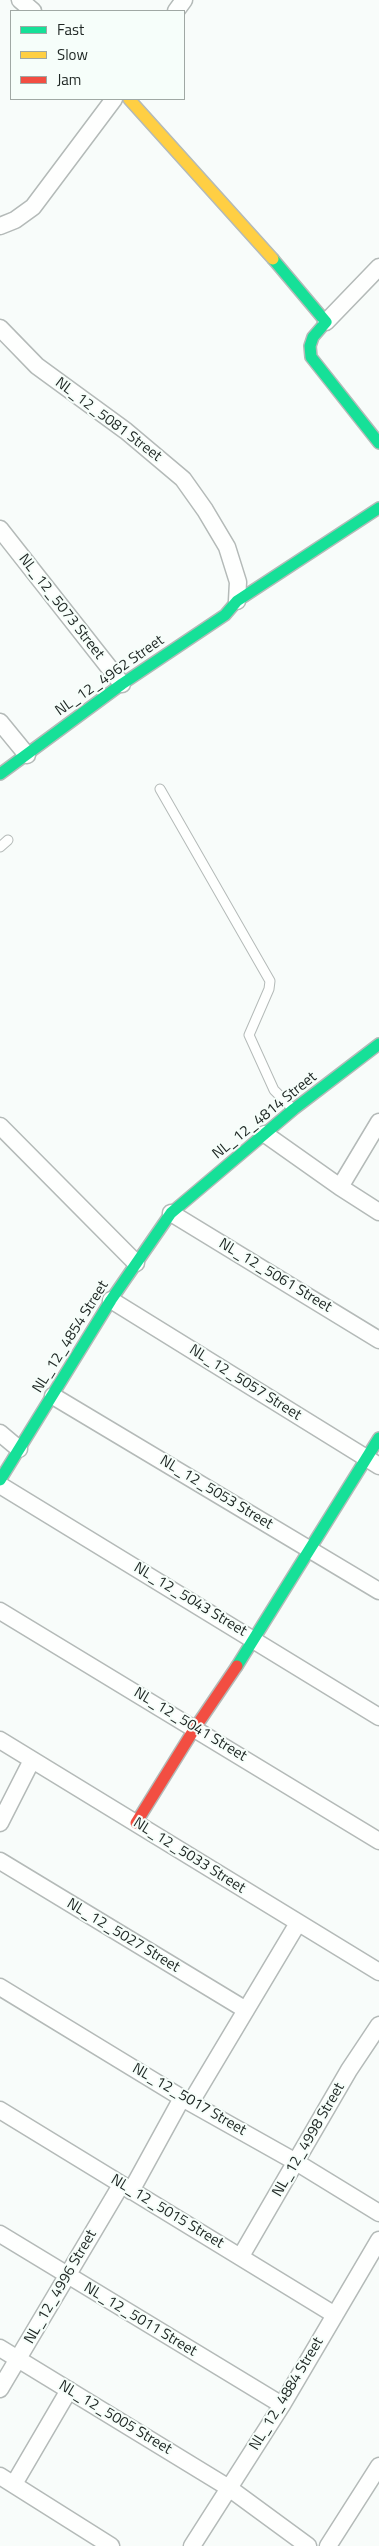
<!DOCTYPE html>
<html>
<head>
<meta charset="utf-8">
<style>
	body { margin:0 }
	#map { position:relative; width:379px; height:2546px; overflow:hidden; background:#f8fcfa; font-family:"Titillium Web",sans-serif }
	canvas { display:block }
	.legend { position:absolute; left:10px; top:10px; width:175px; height:90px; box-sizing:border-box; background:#f6fefa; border:1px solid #a0a8a4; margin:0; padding:6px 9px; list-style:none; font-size:15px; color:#1e2623 }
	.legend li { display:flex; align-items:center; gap:10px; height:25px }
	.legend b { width:25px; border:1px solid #a0a8a4 }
</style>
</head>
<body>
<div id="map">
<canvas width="379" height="2546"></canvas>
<ul class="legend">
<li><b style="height:6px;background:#16e098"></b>Fast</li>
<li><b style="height:6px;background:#ffcf43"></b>Slow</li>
<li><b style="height:6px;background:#f24e42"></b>Jam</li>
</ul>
</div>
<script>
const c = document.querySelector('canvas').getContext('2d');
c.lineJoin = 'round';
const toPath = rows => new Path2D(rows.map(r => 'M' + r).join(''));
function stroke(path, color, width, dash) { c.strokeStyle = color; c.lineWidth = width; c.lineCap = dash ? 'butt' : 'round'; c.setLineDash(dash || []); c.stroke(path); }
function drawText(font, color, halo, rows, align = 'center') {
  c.font = font + ' "Titillium Web",sans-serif'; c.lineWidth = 4; c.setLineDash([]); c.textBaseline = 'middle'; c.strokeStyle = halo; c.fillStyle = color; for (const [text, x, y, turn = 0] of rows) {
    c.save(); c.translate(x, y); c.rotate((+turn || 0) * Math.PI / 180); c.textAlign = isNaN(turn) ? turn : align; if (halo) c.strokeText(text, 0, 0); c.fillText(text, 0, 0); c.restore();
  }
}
const lane = toPath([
	[160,789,270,981,269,989,249,1035,274,1090,293,1109],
	[0,847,8,840]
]);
const street = toPath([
	[20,0,33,11],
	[176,11,184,0],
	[0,226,15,220,33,207,114,99],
	[326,322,379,267],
	[0,328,37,366,126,431,183,479,205,510,227,547,238,582,237,601],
	[0,529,122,684],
	[0,722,27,755],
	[0,1126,136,1263],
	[265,1134,340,1187,379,1212],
	[340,1187,379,1122],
	[171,1213,379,1340],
	[111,1300,379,1466],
	[53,1396,379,1591],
	[0,1433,19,1449],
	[0,1485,379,1717],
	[0,1611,379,1841],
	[0,1740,379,1972],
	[0,1823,32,1760],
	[0,1861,246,2010],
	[0,1987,182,2098,296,2162,379,2213],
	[191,2102,298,1923],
	[0,2110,335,2315],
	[131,2191,182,2098],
	[0,2234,282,2405],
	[241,2256,349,2070,379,2025],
	[0,2348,229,2488,308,2546],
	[0,2389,121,2185],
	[0,2476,111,2546],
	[14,2484,69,2390],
	[192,2546,282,2405,379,2240],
	[328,2546,379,2466]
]);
const fast = toPath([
	[273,259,326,322,313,337,310,346,311,357,379,443],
	[0,774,122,684,225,615,237,601,379,508],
	[0,1480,111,1300,171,1213,294,1109,379,1044],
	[237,1666,379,1438]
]);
const slow = toPath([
	[129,99,273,259]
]);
const jam = toPath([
	[136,1823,195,1728,237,1666]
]);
const streetNames = [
	["NL_12_5081 Street",108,420,37],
	["NL_12_5073 Street",61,607,52],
	["NL_12_4962 Street",110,676,-35],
	["NL_12_4814 Street",265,1116,-39],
	["NL_12_5061 Street",275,1276,31],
	["NL_12_4854 Street",71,1337,-58],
	["NL_12_5057 Street",245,1383,32],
	["NL_12_5053 Street",216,1493,31],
	["NL_12_5043 Street",190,1600,31],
	["NL_12_5041 Street",190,1725,31],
	["NL_12_5033 Street",189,1856,32],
	["NL_12_5027 Street",123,1936,31],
	["NL_12_5017 Street",189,2100,30],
	["NL_12_4998 Street",309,2140,-60],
	["NL_12_5015 Street",167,2212,31],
	["NL_12_4996 Street",61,2287,-60],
	["NL_12_5011 Street",140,2320,31],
	["NL_12_4884 Street",287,2394,-59],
	["NL_12_5005 Street",115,2418,31]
];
stroke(lane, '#b4bab8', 11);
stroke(street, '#b4bab8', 19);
stroke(fast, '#b4bab8', 14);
stroke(slow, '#b4bab8', 14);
stroke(jam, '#b4bab8', 14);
stroke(lane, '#fefffe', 9);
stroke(street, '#fefffe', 16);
stroke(fast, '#16e098', 11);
stroke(slow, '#ffcf43', 11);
stroke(jam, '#f24e42', 11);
drawText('15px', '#1e2623', '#f6fefa', streetNames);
</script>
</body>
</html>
